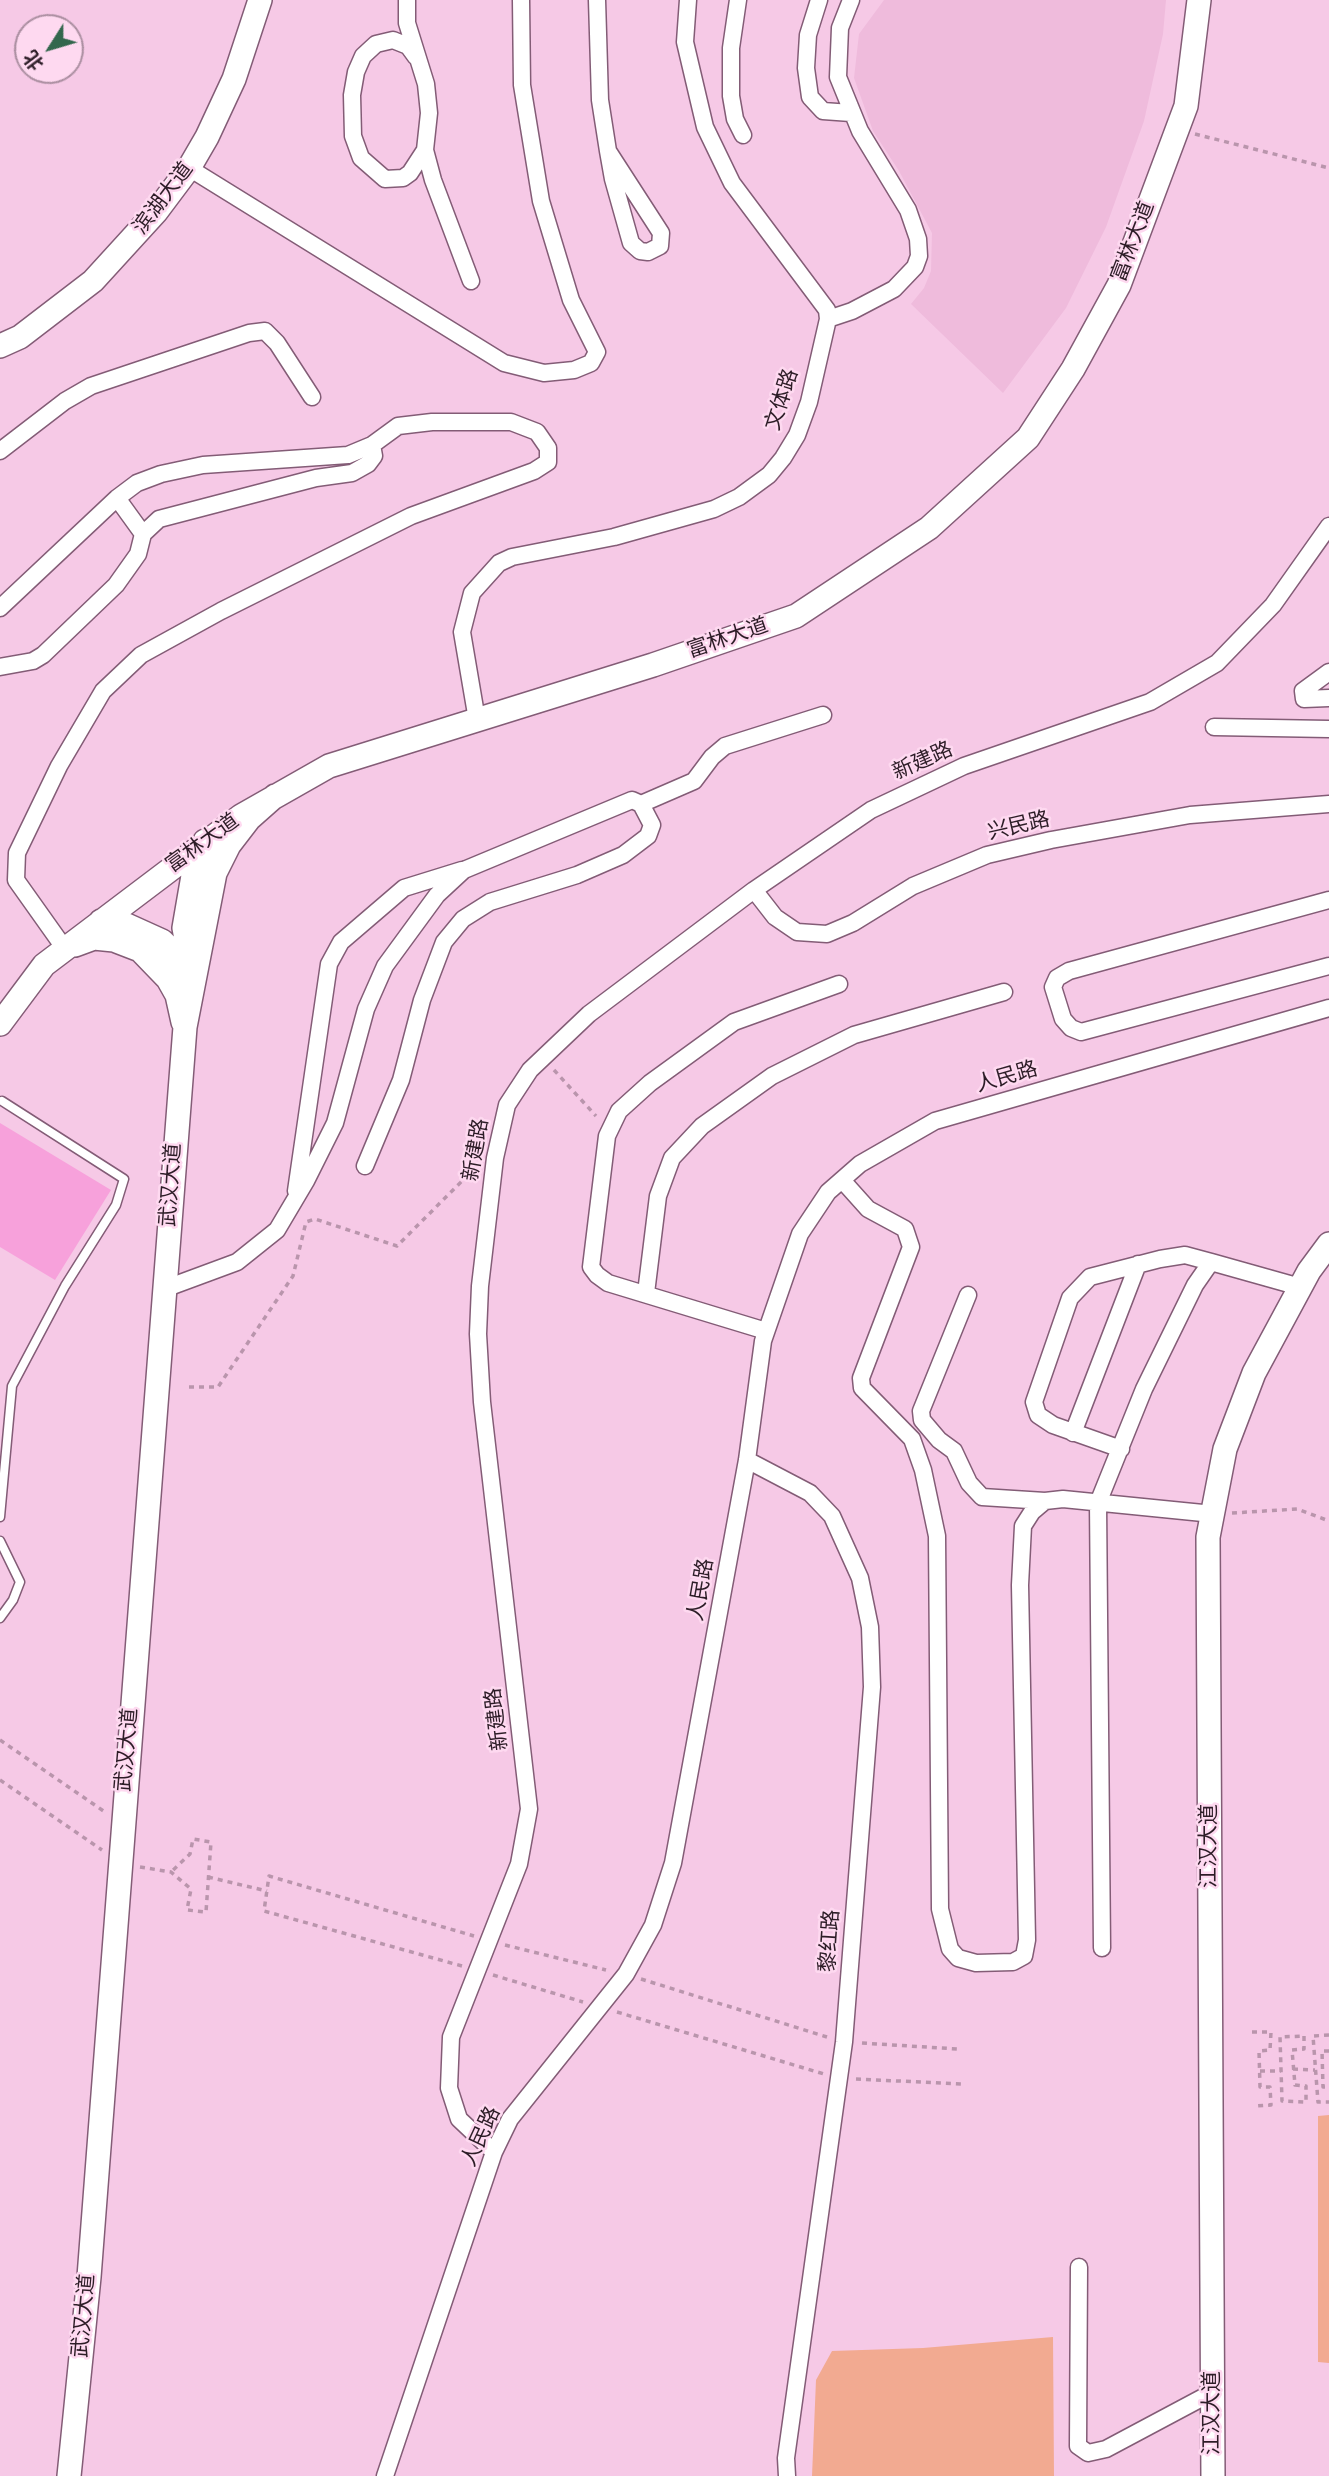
<!DOCTYPE html>
<html>
<head>
<meta charset="utf-8">
<style>
	body { margin:0 }
	#map { position:relative; width:1329px; height:2476px; overflow:hidden; background:#f6c9e6; font-family:Jost,"Noto Sans SC",sans-serif }
	canvas { display:block }
	.north { position:absolute; left:14px; top:14px; width:70px; height:70px; box-sizing:border-box; background:#fed9f0; border:2px solid #aa8ea0; border-radius:50%; rotate:233deg; font-size:19px; font-weight:700; line-height:28px; text-align:center; color:#2d1d27 }
	.north::after { content:''; display:block; margin:auto; width:24px; height:32px; background:#33674d; clip-path:polygon(50% 0,100% 100%,50% 72%,0 100%) }
</style>
</head>
<body>
<div id="map">
<canvas width="1329" height="2476"></canvas>
<div class="north">北</div>
</div>
<script>
const c = document.querySelector('canvas').getContext('2d');
c.lineJoin = 'round';
function fillPath(path, color) { c.fillStyle = color; c.fill(path, 'evenodd'); }
const toPath = rows => new Path2D(rows.map(r => 'M' + r).join(''));
function stroke(path, color, width, dash) { c.strokeStyle = color; c.lineWidth = width; c.lineCap = dash ? 'butt' : 'round'; c.setLineDash(dash || []); c.stroke(path); }
function drawText(font, color, halo, rows, align = 'center') {
  c.font = font + ' Jost,"Noto Sans SC",sans-serif'; c.lineWidth = 5; c.setLineDash([]); c.textBaseline = 'middle'; c.strokeStyle = halo; c.fillStyle = color; for (const [text, x, y, turn = 0] of rows) {
    c.save(); c.translate(x, y); c.rotate((+turn || 0) * Math.PI / 180); c.textAlign = isNaN(turn) ? turn : align; if (halo) c.strokeText(text, 0, 0); c.fillText(text, 0, 0); c.restore();
  }
}
const built = toPath([
	[884,0,1166,0,1163,34,1144,121,1106,227,1066,308,1003,393,911,304,924,288,931,271,932,233,899,171,873,131,854,78,859,34]
]);
const green = toPath([
	[1329,2115,1329,2363,1318,2362,1318,2116],
	[1053,2337,1054,2476,812,2476,816,2380,832,2351,923,2348]
]);
const building = toPath([
	[0,1123,111,1190,55,1280,0,1247]
]);
const path = toPath([
	[1195,134,1329,168],
	[554,1070,596,1116],
	[189,1387,218,1387,293,1276,306,1222,315,1219,397,1246,476,1167],
	[1232,1513,1297,1509,1329,1521],
	[0,1740,105,1812],
	[0,1780,102,1850],
	[140,1867,171,1872,191,1889,187,1910,206,1912,211,1842,193,1839,190,1854,171,1872],
	[208,1877,267,1891],
	[505,1945,606,1970],
	[462,1966,264,1911,269,1876,474,1936],
	[493,1975,583,2002],
	[641,1979,827,2037],
	[617,2012,824,2074],
	[1252,2032,1271,2032,1270,2050,1259,2051,1260,2087,1270,2087,1271,2105,1256,2106],
	[1329,2035,1313,2036,1318,2102,1329,2102],
	[1304,2036,1304,2049,1292,2050,1295,2085,1306,2086,1306,2102,1282,2101,1280,2037,1304,2036],
	[862,2043,957,2049],
	[1329,2051,1322,2051,1323,2087,1329,2087],
	[1293,2069,1315,2070],
	[1260,2071,1281,2071],
	[856,2079,962,2084]
]);
const service = toPath([
	[0,1517,12,1386,65,1286,116,1205,124,1179,2,1101],
	[0,1541,20,1582,13,1600,0,1618]
]);
const minor = toPath([
	[407,0,407,23,426,84,429,113,425,150,433,180,471,281],
	[597,0,600,100,608,151,613,179,631,243,640,251,648,252,660,246,661,233,608,151],
	[738,0,731,48,731,96,735,119,743,135],
	[819,0,808,35,806,68,810,97,823,111,851,113],
	[416,57,408,46,393,40,376,44,363,56,356,72,352,95,353,136,361,158,385,179,403,178,410,173,425,150],
	[189,168,504,363,544,373,574,370,591,363,597,352,571,300,541,201,522,85,521,0],
	[828,319,852,311,894,289,915,267,919,256,918,239,908,210,860,131,838,77,840,28,851,0],
	[0,451,65,401,91,386,249,333,265,331,277,343,312,397],
	[117,498,143,534],
	[0,608,117,498,137,483,161,474,203,465,348,455,372,445,398,426,432,422,511,422,537,432,548,448,548,462,534,471,411,516,221,611,141,655,103,691,59,766,17,853,16,880,65,949],
	[0,667,33,661,43,655,116,585,138,554,143,534,159,519,316,478,352,473,368,464,374,456,372,445],
	[1329,672,1303,691,1304,699,1329,698],
	[477,720,462,632,472,593,499,563,512,557,614,537,714,509,739,497,769,475,783,458,797,435,809,402,828,319,827,310,732,183,705,127,685,42,688,0],
	[1214,727,1329,729],
	[641,804,694,781,712,757,725,746,823,715],
	[754,890,775,917,797,932,827,934,853,923,913,886,987,855,1051,840,1190,815,1329,804],
	[1329,900,1069,971,1057,978,1053,987,1063,1019,1071,1028,1081,1032,1329,966],
	[842,1180,868,1209,905,1229,911,1247,861,1378,862,1388,912,1439,923,1470,937,1536,940,1909,950,1949,958,1958,976,1963,1013,1962,1024,1956,1027,1940,1020,1585,1023,1526,1032,1512,1045,1501,1063,1499,1213,1514],
	[296,1191,329,964,341,942,404,888,462,870],
	[164,1289,237,1262,277,1230,306,1181,335,1123,366,1009,385,966,437,895,464,870,632,800,641,804,652,825,648,836,623,855,577,875,490,902,463,919,444,942,422,1000,401,1080,365,1166],
	[646,1293,658,1196,672,1158,702,1126,772,1076,854,1035,1004,992],
	[968,1295,921,1411,922,1420,939,1440,954,1451,969,1483,982,1497,1045,1501],
	[766,1331,608,1283,597,1275,591,1267,607,1136,619,1111,650,1083,734,1022,839,984],
	[1073,1433,1138,1264],
	[1121,1449,1053,1425,1038,1415,1034,1402,1070,1298,1090,1277,1160,1259,1185,1255,1211,1262],
	[747,1460,810,1493,832,1516,860,1578,870,1627,872,1687,844,2042,786,2458,787,2476],
	[1102,1948,1098,1503,1144,1389,1195,1285,1211,1262,1300,1287],
	[494,2152,459,2119,449,2088,451,2037,519,1864,529,1809,482,1402,478,1334,480,1286,495,1158,507,1105,530,1070,589,1014,754,890,871,810,964,766,1150,702,1217,663,1273,605,1329,526],
	[1079,2267,1078,2446,1088,2453,1106,2449,1213,2392],
	[385,2476,494,2152,510,2119,626,1974,653,1925,673,1863,747,1460,763,1341,800,1234,828,1192,860,1164,935,1121,1329,1008]
]);
const secondary = toPath([
	[0,346,20,337,93,281,156,212,189,168,207,137,234,79,260,0],
	[101,921,120,922,162,941,182,961,187,976],
	[75,945,94,938,114,940,140,950,168,979,177,995,183,1022],
	[191,966,184,928,194,870,205,841],
	[0,1024,44,965,241,816,329,766,653,665,796,616,929,528,1028,438,1073,369,1119,285,1186,106,1199,0],
	[69,2476,89,2277,185,1027,215,873,229,845,249,819,275,796],
	[1213,2476,1208,1537,1225,1449,1254,1373,1309,1271,1329,1244]
]);
const streetNames = [
	["滨湖大道",164,199,-53],
	["富林大道",1134,242,-69],
	["文体路",783,400,-72],
	["富林大道",728,639,-19],
	["新建路",923,762,-24],
	["兴民路",1019,827,-13],
	["富林大道",203,844,-36],
	["人民路",1007,1078,-16],
	["新建路",477,1150,-80],
	["武汉大道",172,1185,-86],
	["人民路",702,1590,-80],
	["新建路",498,1719,-97],
	["武汉大道",128,1750,-85],
	["江汉大道",1210,1846,-90],
	["黎红路",831,1941,-86],
	["人民路",482,2137,-65],
	["武汉大道",85,2316,-85],
	["江汉大道",1213,2413,-90]
];
fillPath(built, '#efbbdc');
fillPath(green, '#f2aa91');
fillPath(building, '#f7a1db');
stroke(service, '#835c76', 11);
stroke(minor, '#835c76', 19);
stroke(secondary, '#835c76', 26);
stroke(path, '#b995ac', 3.5, [5, 5]);
stroke(service, '#fff', 8);
stroke(minor, '#fff', 16);
stroke(secondary, '#fff', 23);
drawText('21px', '#2d1d27', '#fed9f0', streetNames);
</script>
</body>
</html>
